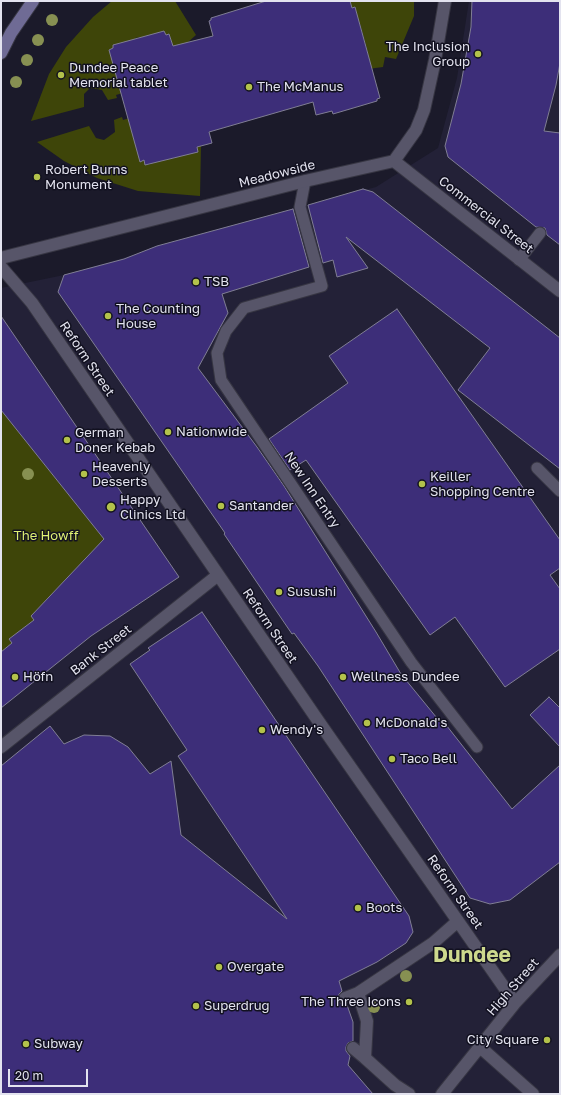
<!DOCTYPE html>
<html>
<head>
<meta charset="utf-8">
<style>
	body { margin:0 }
	#map { position:relative; width:561px; height:1095px; overflow:hidden; background:#1b1a2a; font-family:"Golos Text",sans-serif }
	canvas { display:block }
	.frame { position:absolute; inset:0; border:2px solid #e3e3ef; pointer-events:none }
	.scale { position:absolute; left:8px; top:1069px; width:80px; height:18px; box-sizing:border-box; border:2px solid #e3e3ef; border-top:0; padding-left:5px; font-size:12px; line-height:14px; white-space:nowrap; color:#e3e3ef; -webkit-text-stroke:3px #121120; paint-order:stroke }
</style>
</head>
<body>
<div id="map">
<canvas width="561" height="1095"></canvas>
<div class="frame"></div>
<div class="scale">20 m</div>
</div>
<script>
const c = document.querySelector('canvas').getContext('2d');
c.lineJoin = 'round';
function fillPath(path, color) { c.fillStyle = color; c.fill(path, 'evenodd'); }
const toPath = rows => new Path2D(rows.map(r => 'M' + r).join(''));
function stroke(path, color, width, dash) { c.strokeStyle = color; c.lineWidth = width; c.lineCap = dash ? 'butt' : 'round'; c.setLineDash(dash || []); c.stroke(path); }
function drawText(font, color, halo, rows, align = 'center') {
  c.font = font + ' "Golos Text",sans-serif'; c.lineWidth = 3; c.setLineDash([]); c.textBaseline = 'middle'; c.strokeStyle = halo; c.fillStyle = color; for (const [text, x, y, turn = 0] of rows) {
    c.save(); c.translate(x, y); c.rotate((+turn || 0) * Math.PI / 180); c.textAlign = isNaN(turn) ? turn : align; if (halo) c.strokeText(text, 0, 0); c.fillText(text, 0, 0); c.restore();
  }
}
const built = toPath([
	[469,1,560,1,560,1094,1,1094,1,288,64,275,300,207,376,187,438,148,457,78]
]);
const green = toPath([
	[112,1,175,1,196,35,187,43,173,46,169,34,166,35,164,31,160,32,161,36,141,41,140,37,135,38,136,43,113,45,113,48,109,50,126,92,116,95,117,98,108,100,102,90,90,88,84,94,84,107,31,121,49,74,66,47,93,17],
	[350,1,414,1,414,16,396,59,385,57,383,67,368,69,370,63,366,45,360,24,357,25,353,11,356,10,355,7,352,8],
	[122,117,123,120,133,117,140,162,144,160,146,165,151,164,150,159,170,159,175,158,174,153,198,152,197,147,201,146,200,196,138,191,97,178,64,161,37,142,89,126,96,138,104,140,115,132,114,120],
	[1,410,104,539,31,616,34,620,9,639,12,643,1,652]
]);
const building = toPath([
	[266,1,350,1,352,8,355,7,380,98,377,99,377,101,333,114,332,111,316,115,313,102,209,132,212,143,197,147,198,152,145,165,144,160,140,162,109,50,113,48,113,45,164,31,166,35,169,34,173,46,213,36,209,21,211,20,211,18,266,1],
	[472,1,560,1,560,63,556,85,544,131,560,133,560,245,547,235,545,228,536,227,448,157,445,146,461,84,471,27,472,1],
	[363,189,373,192,560,338,560,469,458,390,490,348,346,237,368,268,337,277,333,260,323,263,308,205,363,189],
	[293,209,309,267,222,294,228,313,198,368,257,447,284,486,376,632,401,674,441,723,443,721,512,809,560,765,560,862,510,900,490,904,470,898,318,666,294,633,292,634,224,534,225,533,58,292,64,275,124,259,157,246,293,209],
	[397,309,560,540,560,568,550,575,560,589,560,649,505,687,455,617,430,635,306,460,290,470,269,439,348,383,329,356,397,309],
	[1,316,179,577,91,636,1,708,1,652,12,643,9,639,34,620,31,616,104,539,1,410,1,316],
	[202,612,409,916,413,932,406,943,377,962,339,981,342,991,339,994,338,1000,341,1004,347,1005,353,1022,353,1041,348,1043,346,1047,346,1051,350,1056,348,1065,373,1094,1,1094,1,766,50,726,64,744,84,735,110,736,128,747,150,774,171,761,181,835,287,919,178,756,187,750,130,664,150,650,148,648,202,612],
	[549,697,560,708,560,747,530,715,549,697]
]);
const lane = toPath([
	[305,181,300,207,322,286,244,308,226,331,217,353,221,380,411,662,477,747],
	[519,260,540,233],
	[537,468,560,491]
]);
const street = toPath([
	[394,161,560,291],
	[1,258,305,181,394,161,416,130,424,110,435,60,445,1],
	[1,267,32,303,319,722,515,1003],
	[1,747,218,575],
	[345,998,358,993],
	[480,1047,533,1094],
	[353,1048,365,1058],
	[409,1094,395,1085,365,1058,367,1021,358,993,433,943,458,921],
	[442,1094,515,1003,560,955]
]);
const secondary = toPath([
	[1,53,11,33,33,1]
]);
const trees = [
	[52,20],
	[38,40],
	[27,60],
	[16,82],
	[28,474],
	[406,976],
	[374,1007]
];
const markers = [
	[478,54,4,"#b3c24b"],
	[61,75,4,"#b3c24b"],
	[249,87,4,"#b3c24b"],
	[37,177,4,"#b3c24b"],
	[196,282,4,"#b3c24b"],
	[108,316,4,"#b3c24b"],
	[168,432,4,"#b3c24b"],
	[67,440,4,"#b3c24b"],
	[84,474,4,"#b3c24b"],
	[422,484,4,"#b3c24b"],
	[221,506,4,"#b3c24b"],
	[111,507,5,"#b3c24b"],
	[279,592,4,"#b3c24b"],
	[15,677,4,"#b3c24b"],
	[343,677,4,"#b3c24b"],
	[367,723,4,"#b3c24b"],
	[262,730,4,"#b3c24b"],
	[392,759,4,"#b3c24b"],
	[358,908,4,"#b3c24b"],
	[219,967,4,"#b3c24b"],
	[409,1002,4,"#b3c24b"],
	[196,1006,4,"#b3c24b"],
	[547,1040,4,"#b3c24b"],
	[26,1044,4,"#b3c24b"]
];
const poiNames = [
	["The Inclusion",470,47,"right"],
	["Group",470,62,"right"],
	["Dundee Peace",69,68],
	["Memorial tablet",69,83],
	["The McManus",257,87],
	["Robert Burns",45,170],
	["Monument",45,185],
	["TSB",204,282],
	["The Counting",116,309],
	["House",116,324],
	["Nationwide",176,432],
	["German",75,433],
	["Doner Kebab",75,448],
	["Heavenly",92,467],
	["Desserts",92,482],
	["Keiller",430,477],
	["Shopping Centre",430,492],
	["Happy",120,500],
	["Clinics Ltd",120,515],
	["Santander",229,506],
	["Susushi",287,592],
	["Höfn",23,677],
	["Wellness Dundee",351,677],
	["McDonald's",375,723],
	["Wendy's",270,730],
	["Taco Bell",400,759],
	["Boots",366,908],
	["Overgate",227,967],
	["The Three Icons",401,1002,"right"],
	["Superdrug",204,1006],
	["City Square",539,1040,"right"],
	["Subway",34,1044]
];
const streetNames = [
	["Meadowside",277,174,-14],
	["Commercial Street",486,215,38],
	["Reform Street",87,359,56],
	["New Inn Entry",312,490,56],
	["Reform Street",270,626,56],
	["Bank Street",101,650,-38],
	["Reform Street",455,892,55],
	["High Street",513,987,-49]
];
const parkNames = [
	["The Howff",46,536]
];
const townNames = [
	["Dundee",472,955]
];
fillPath(built, '#232137');
fillPath(green, '#3e4509');
fillPath(building, '#3d2e79');
stroke(building, '#807e94', 1);
stroke(lane, '#373643', 13);
stroke(street, '#373643', 14);
stroke(secondary, '#373643', 14);
stroke(lane, '#575569', 11);
stroke(street, '#575569', 12);
stroke(secondary, '#6f6b95', 12);
c.fillStyle = '#879052';
for (const [x, y] of trees) { c.beginPath(); c.arc(x, y, 6, 0, 2 * Math.PI); c.fill(); }
for (const [x, y, r, color] of markers) { const dot = new Path2D(); dot.arc(x, y, r, 0, 2 * Math.PI); c.fillStyle = color; c.fill(dot); stroke(dot, '#121120', 1.5); }
drawText('13px', '#e3e3ef', '#121120', poiNames, 'left');
drawText('13px', '#e3e3ef', '#121120', streetNames);
drawText('13px', '#dff173', '#121120', parkNames);
drawText('bold 21px', '#cdd98d', '#121120', townNames);
</script>
</body>
</html>
